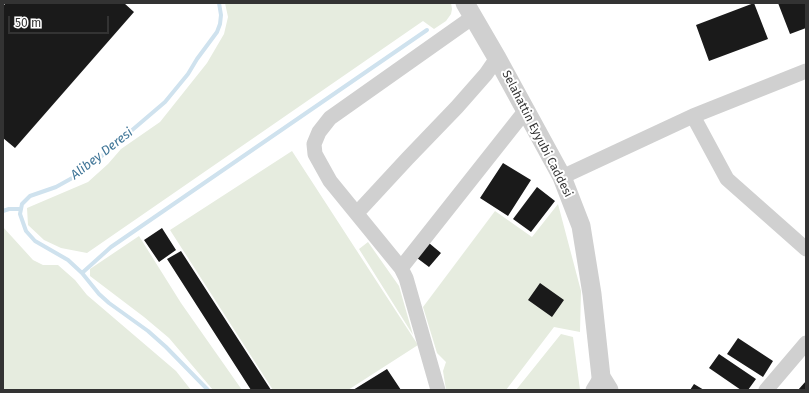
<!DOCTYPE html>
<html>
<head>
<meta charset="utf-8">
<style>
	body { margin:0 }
	#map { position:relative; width:809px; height:393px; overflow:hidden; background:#fff; font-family:"Fira Sans",sans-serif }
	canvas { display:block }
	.frame { position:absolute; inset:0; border:4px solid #333; pointer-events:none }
	.scale { position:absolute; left:8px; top:16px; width:101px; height:18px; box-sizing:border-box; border:2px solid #333; border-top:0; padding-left:5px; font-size:12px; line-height:14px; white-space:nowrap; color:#333; -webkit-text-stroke:3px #fff; paint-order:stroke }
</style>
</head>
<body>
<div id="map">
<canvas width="809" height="393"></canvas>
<div class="frame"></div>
<div class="scale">50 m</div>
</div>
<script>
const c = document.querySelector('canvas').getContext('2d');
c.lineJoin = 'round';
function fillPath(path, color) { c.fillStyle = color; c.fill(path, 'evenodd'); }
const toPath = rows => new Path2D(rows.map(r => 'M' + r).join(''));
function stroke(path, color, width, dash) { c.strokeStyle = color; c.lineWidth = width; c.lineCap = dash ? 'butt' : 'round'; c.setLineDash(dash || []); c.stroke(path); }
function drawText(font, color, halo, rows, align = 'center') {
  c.font = font + ' "Fira Sans",sans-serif'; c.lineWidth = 4; c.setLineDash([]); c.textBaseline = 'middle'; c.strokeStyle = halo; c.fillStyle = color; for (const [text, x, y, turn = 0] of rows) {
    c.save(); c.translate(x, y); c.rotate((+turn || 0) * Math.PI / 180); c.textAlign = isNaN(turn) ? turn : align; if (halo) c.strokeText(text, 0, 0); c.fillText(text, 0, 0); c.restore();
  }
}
const green = toPath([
	[225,3,451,3,452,9,451,14,446,21,434,29,423,21,87,253,61,248,44,240,28,225,27,208,88,182,108,164,121,149,160,122,207,63,224,34,228,17],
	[292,151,418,345,348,390,273,390,170,230],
	[558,204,581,291,580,332,554,327,506,390,446,390,443,371,446,362,437,353,423,307,495,211,532,237],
	[3,227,33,260,43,265,58,265,75,280,87,295,176,371,191,390,3,390],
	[139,236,181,303,242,390,213,390,169,338,144,317,90,276,90,269],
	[368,242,399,286,413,335,359,249],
	[561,334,573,337,580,390,516,390]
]);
const stream = toPath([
	[3,211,9,209,20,209],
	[82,273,111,247,427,30],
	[208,390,166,347,148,331,109,303,99,294,82,273,68,260,35,241,26,231,20,214,22,204,30,196,56,187,83,172,165,102,188,74,197,59,217,32,220,24,221,15,219,3]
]);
const building = toPath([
	[6,3,124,3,134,12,15,148,3,138,3,6],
	[754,3,768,39,709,61,696,25],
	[778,3,806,3,806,28,790,34],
	[503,163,531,180,508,216,480,198],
	[537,187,555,201,531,232,513,219],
	[162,228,176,250,159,262,144,240],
	[429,243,441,253,429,267,417,258],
	[181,251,271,390,251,390,167,259],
	[540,283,564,300,552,317,528,300],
	[738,338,773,361,763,377,727,354],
	[719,354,756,379,748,390,741,390,709,368],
	[387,369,401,390,353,390],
	[806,381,806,390,798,390],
	[694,384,704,390,690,390]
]);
const minor = toPath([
	[693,116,727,179,806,249],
	[562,177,693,116,806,71],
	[357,213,407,159,457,107,486,74,497,58],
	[401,268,526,110],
	[438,390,406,278,401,268,330,181,315,154,314,144,319,132,330,118,473,17],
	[593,390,601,377],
	[766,390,806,343]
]);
const tertiary = toPath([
	[465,3,497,58,562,177,581,226,592,294,601,377,609,390]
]);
const streetNames = [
	["Selahattin Eyyubi Caddesi",537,134,63]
];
const waterNames = [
	["Alibey Deresi",102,154,-38]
];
fillPath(green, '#e6ecdf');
stroke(stream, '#cfe2ee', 4);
fillPath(building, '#1a1a1a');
stroke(minor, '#d0d0d0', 15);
stroke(tertiary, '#d0d0d0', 19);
drawText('12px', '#333', '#fff', streetNames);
drawText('italic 13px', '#3f7597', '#fff', waterNames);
</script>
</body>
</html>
